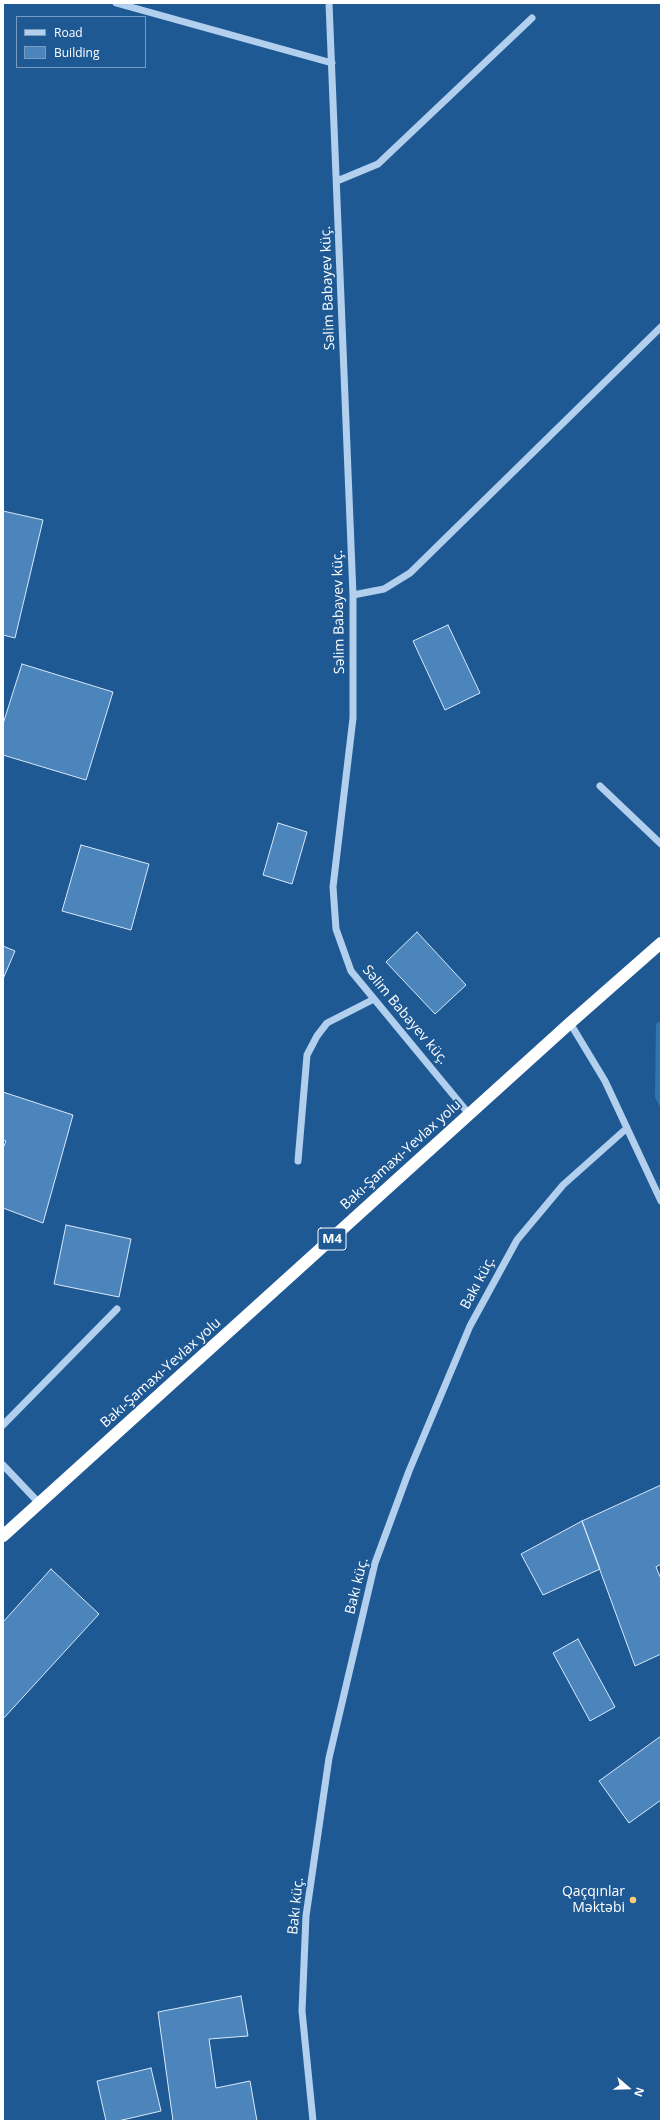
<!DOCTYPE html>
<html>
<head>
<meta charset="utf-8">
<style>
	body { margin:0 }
	#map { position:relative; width:664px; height:2124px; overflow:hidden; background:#1f5994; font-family:"Open Sans",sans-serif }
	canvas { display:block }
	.frame { position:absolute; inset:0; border:4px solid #fff; pointer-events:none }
	.legend { position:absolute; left:16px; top:16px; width:130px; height:52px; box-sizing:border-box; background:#1f5994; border:1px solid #799bbf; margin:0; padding:5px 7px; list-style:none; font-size:12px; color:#fff }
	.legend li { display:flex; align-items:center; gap:8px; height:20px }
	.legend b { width:20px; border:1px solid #799bbf }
	.north { position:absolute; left:608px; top:2068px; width:40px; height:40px; -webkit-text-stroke:3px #1f5994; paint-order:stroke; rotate:110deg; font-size:11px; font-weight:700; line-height:16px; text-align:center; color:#fff }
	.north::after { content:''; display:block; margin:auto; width:14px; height:18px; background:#fff; clip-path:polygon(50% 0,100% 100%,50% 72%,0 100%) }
</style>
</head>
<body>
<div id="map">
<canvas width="664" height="2124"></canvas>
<div class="frame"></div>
<ul class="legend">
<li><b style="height:5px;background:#b2d0ee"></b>Road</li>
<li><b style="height:11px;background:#4c84bc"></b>Building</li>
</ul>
<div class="north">N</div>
</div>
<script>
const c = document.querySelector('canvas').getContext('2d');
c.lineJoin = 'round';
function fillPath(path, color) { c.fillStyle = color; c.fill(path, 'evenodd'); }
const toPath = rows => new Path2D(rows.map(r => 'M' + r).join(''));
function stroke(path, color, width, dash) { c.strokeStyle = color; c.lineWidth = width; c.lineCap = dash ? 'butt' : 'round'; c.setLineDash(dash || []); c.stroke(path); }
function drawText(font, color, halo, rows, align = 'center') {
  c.font = font + ' "Open Sans",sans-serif'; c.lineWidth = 3.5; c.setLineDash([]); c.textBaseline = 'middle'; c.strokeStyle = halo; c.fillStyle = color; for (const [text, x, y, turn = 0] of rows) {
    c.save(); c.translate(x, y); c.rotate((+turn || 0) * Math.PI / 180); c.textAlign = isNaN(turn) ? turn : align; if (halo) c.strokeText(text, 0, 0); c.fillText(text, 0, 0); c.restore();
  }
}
const green = toPath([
	[661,1020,661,1109,655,1097,656,1024]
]);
const building = toPath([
	[3,511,43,520,15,638,3,635,3,511],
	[448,625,480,693,445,710,413,641,448,625],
	[22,664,113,692,86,780,3,755,3,724,22,664],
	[278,823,307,832,292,884,263,875,278,823],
	[81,845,149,864,131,930,62,911,81,845],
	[417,932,466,985,435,1014,386,962,417,932],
	[3,946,15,951,3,979,3,946],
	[3,1092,73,1115,43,1223,3,1208,3,1148,6,1141,3,1140,3,1092],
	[66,1225,131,1239,119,1297,54,1284,66,1225],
	[661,1485,661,1564,656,1567,661,1579,661,1654,635,1666,582,1521,661,1485],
	[582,1521,600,1569,543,1595,521,1554,582,1521],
	[51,1569,99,1614,3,1719,3,1622,51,1569],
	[578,1639,615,1707,590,1721,553,1653,578,1639],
	[661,1736,661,1800,629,1823,599,1781,661,1736],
	[241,1996,248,2036,209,2039,216,2088,250,2081,257,2121,173,2121,158,2012,241,1996],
	[151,2068,161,2111,118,2121,106,2121,97,2081,151,2068]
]);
const minor = toPath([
	[116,3,332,63],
	[329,3,353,595,353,718,333,887,336,929,351,971,469,1114],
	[337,181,378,164,532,18],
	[353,595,384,589,410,573,661,327],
	[600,786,661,844],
	[570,1023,605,1081,661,1201],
	[298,1161,307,1055,317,1036,327,1023,374,999],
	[3,1425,117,1309],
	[3,1465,40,1504],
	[313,2121,302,2011,306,1916,329,1758,375,1563,409,1471,470,1326,517,1240,563,1185,627,1128]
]);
const highway = toPath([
	[3,1536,570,1023,661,943]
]);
const markers = [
	[633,1900,4,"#fccc72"]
];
const shields = [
	[332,1239,28]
];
const shieldNames = [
	["M4",332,1239]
];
const streetNames = [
	["Səlim Babayev küç.",328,288,-92],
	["Səlim Babayev küç.",339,612,-91],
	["Səlim Babayev küç.",405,1015,50],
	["Bakı-Şamaxı-Yevlax yolu",401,1155,-42],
	["Bakı küç.",478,1283,-62],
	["Bakı-Şamaxı-Yevlax yolu",161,1373,-42],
	["Bakı küç.",357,1586,-76],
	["Bakı küç.",296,1906,-84]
];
const poiNames = [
	["Qaçqınlar",625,1892],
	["Məktəbi",625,1908]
];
fillPath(green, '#3373b1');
fillPath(building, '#4c84bc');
stroke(building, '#d8e9fa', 1);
stroke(minor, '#b2d0ee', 7);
stroke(highway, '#fff', 12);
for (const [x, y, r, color] of markers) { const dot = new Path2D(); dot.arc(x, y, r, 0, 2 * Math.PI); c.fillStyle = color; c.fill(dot); stroke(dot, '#1f5994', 1.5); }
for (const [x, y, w] of shields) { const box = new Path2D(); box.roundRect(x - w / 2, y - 11, w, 22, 3); c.fillStyle = '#1f5994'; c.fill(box); stroke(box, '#fff', 1); }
drawText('bold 13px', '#fff', null, shieldNames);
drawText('14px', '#fff', '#1f5994', streetNames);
drawText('14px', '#fff', '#1f5994', poiNames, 'right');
</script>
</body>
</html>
